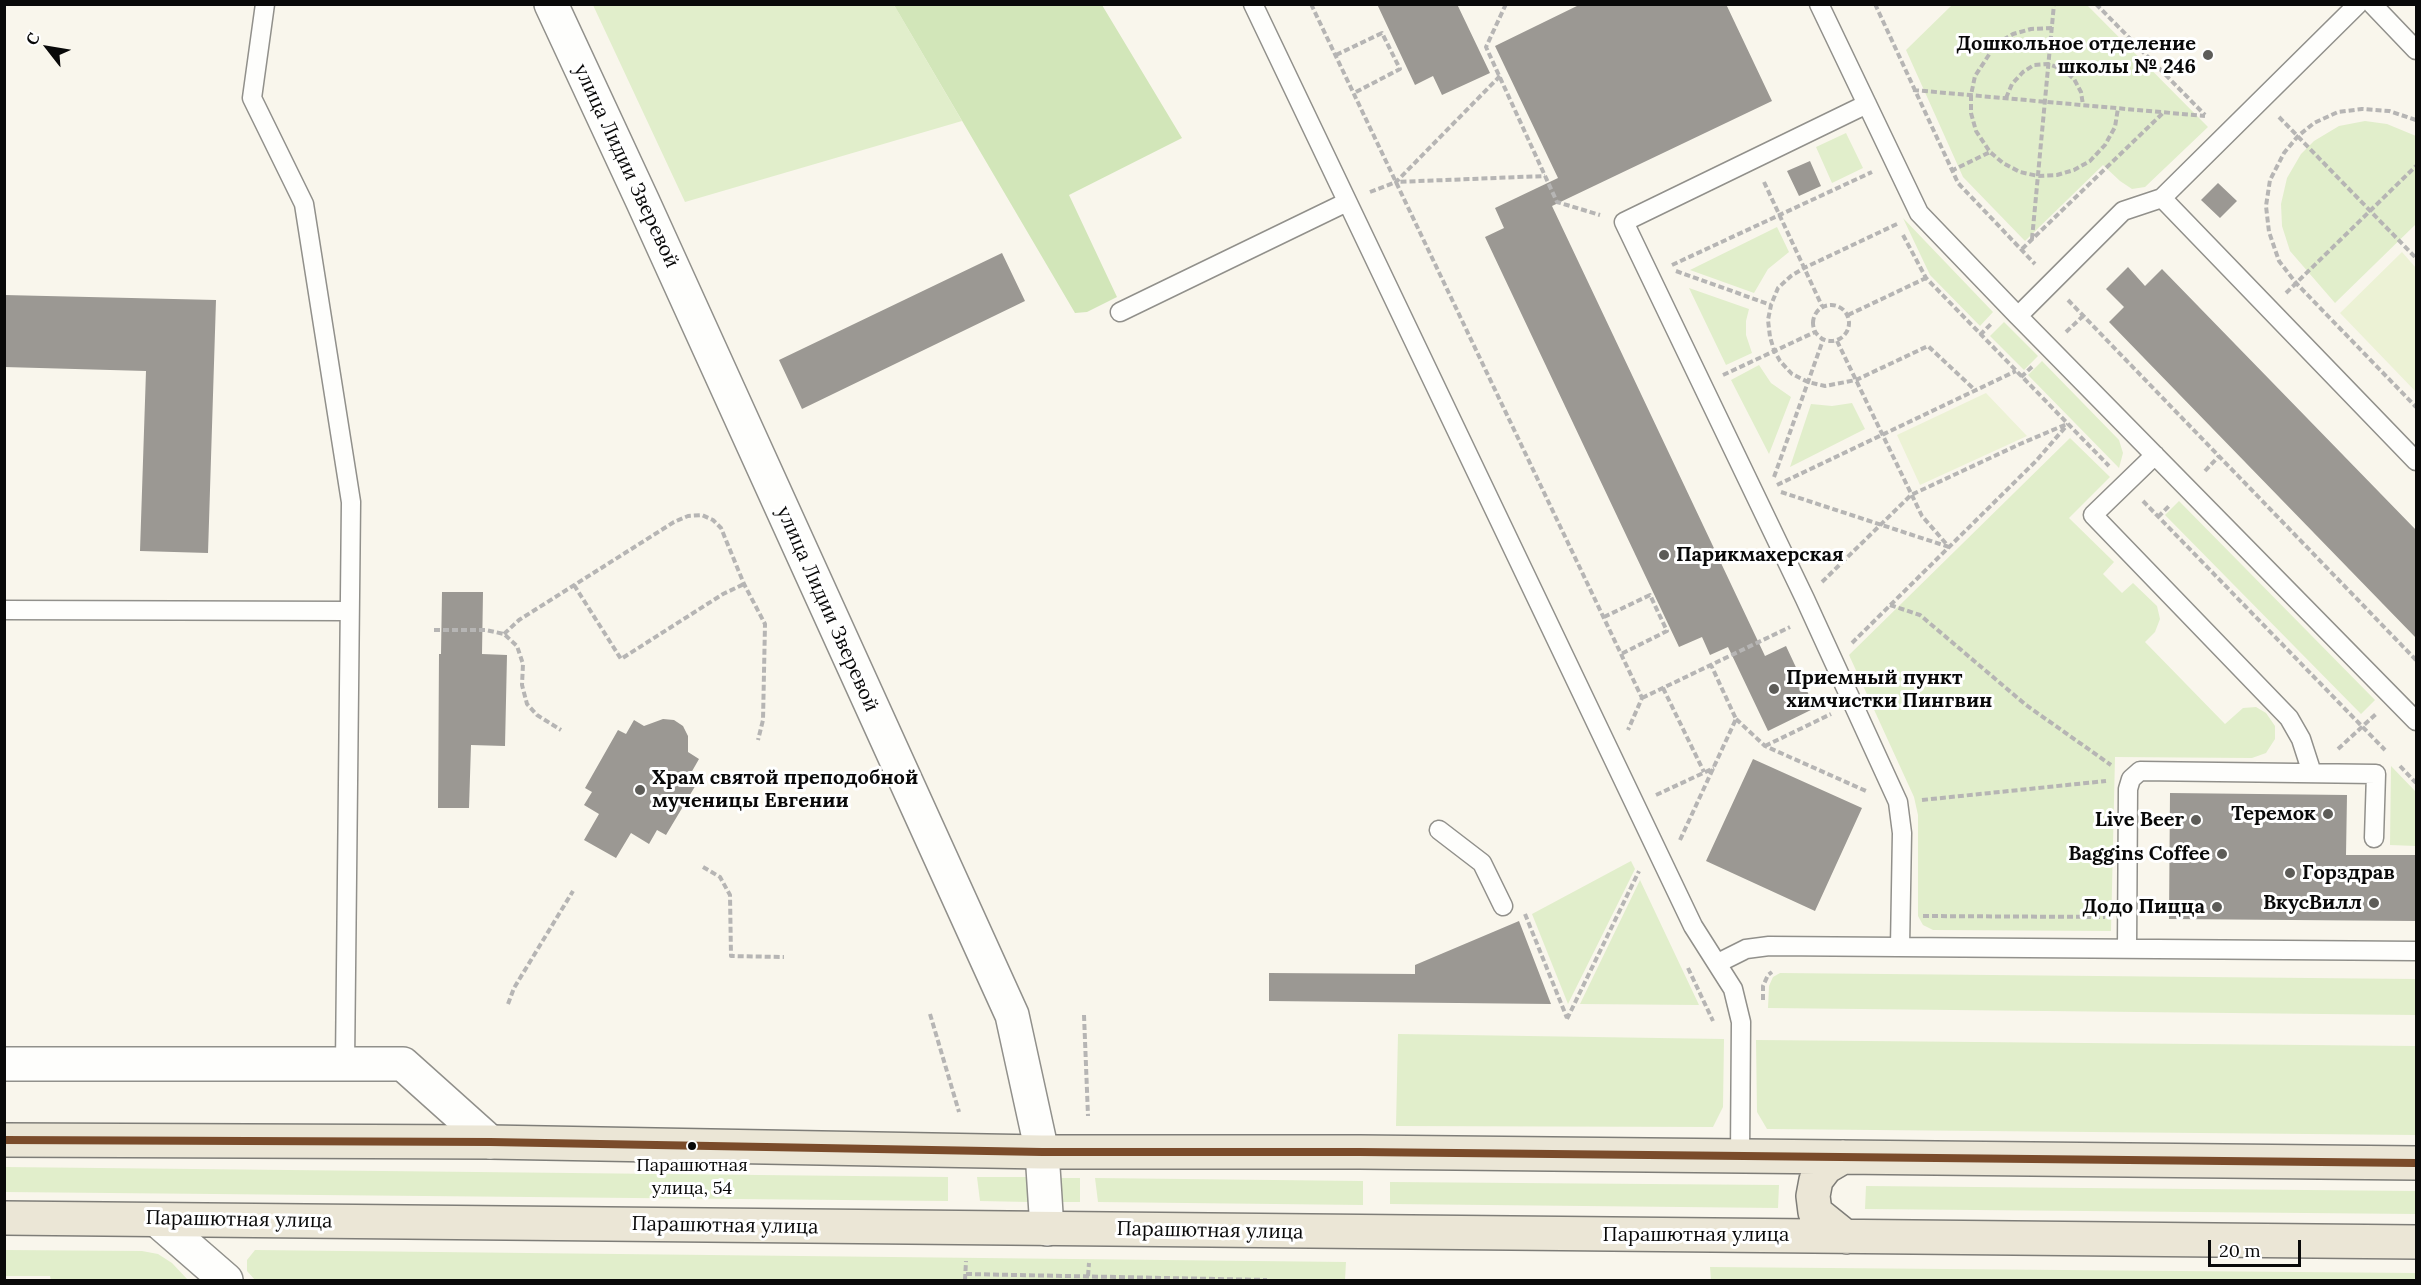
<!DOCTYPE html>
<html>
<head>
<meta charset="utf-8">
<style>
	body { margin:0 }
	#map { position:relative; width:2421px; height:1285px; overflow:hidden; background:#f9f6ec; font-family:Lora,serif }
	canvas { display:block }
	.frame { position:absolute; inset:0; border:6px solid #090909; pointer-events:none }
	.north { position:absolute; left:18px; top:18px; width:60px; height:60px; -webkit-text-stroke:4px #fff; paint-order:stroke; rotate:301deg; font-size:16px; font-weight:700; line-height:24px; text-align:center; color:#090909 }
	.north::after { content:''; display:block; margin:auto; width:21px; height:27px; background:#090909; clip-path:polygon(50% 0,100% 100%,50% 72%,0 100%) }
	.scale { position:absolute; left:2208px; top:1240px; width:93px; height:27px; box-sizing:border-box; border:3px solid #090909; border-top:0; padding-left:8px; font-size:18px; line-height:21px; white-space:nowrap; color:#090909; -webkit-text-stroke:4px #fff; paint-order:stroke }
</style>
</head>
<body>
<div id="map">
<canvas width="2421" height="1285"></canvas>
<div class="frame"></div>
<div class="north">С</div>
<div class="scale">20 m</div>
</div>
<script>
const c = document.querySelector('canvas').getContext('2d');
c.lineJoin = 'round';
function fillPath(path, color) { c.fillStyle = color; c.fill(path, 'evenodd'); }
const toPath = rows => new Path2D(rows.map(r => 'M' + r).join(''));
function stroke(path, color, width, dash) { c.strokeStyle = color; c.lineWidth = width; c.lineCap = dash ? 'butt' : 'round'; c.setLineDash(dash || []); c.stroke(path); }
function drawText(font, color, halo, rows, align = 'center') {
  c.font = font + ' Lora,serif'; c.lineWidth = 6; c.setLineDash([]); c.textBaseline = 'middle'; c.strokeStyle = halo; c.fillStyle = color; for (const [text, x, y, turn = 0] of rows) {
    c.save(); c.translate(x, y); c.rotate((+turn || 0) * Math.PI / 180); c.textAlign = isNaN(turn) ? turn : align; if (halo) c.strokeText(text, 0, 0); c.fillText(text, 0, 0); c.restore();
  }
}
const green = toPath([
	[593,5,894,5,962,121,685,202],
	[1952,5,2087,5,2208,127,2145,187,2132,189,2120,181,2103,165,2025,241,1963,177,1906,50],
	[2365,121,2387,124,2416,136,2416,224,2335,303,2290,251,2282,226,2281,204,2287,178,2301,154,2314,141,2339,126],
	[1846,133,1863,168,1832,183,1816,147],
	[1903,218,1993,312,1980,326,1930,275],
	[1777,227,1789,252,1768,269,1754,293,1690,270],
	[1689,288,1749,309,1746,321,1746,335,1752,353,1726,365],
	[2004,322,2038,356,2024,370,1990,336],
	[2042,361,2119,440,2123,453,2119,468,2028,375],
	[1759,365,1771,383,1791,397,1769,454,1731,380],
	[1852,403,1865,429,1790,467,1811,404,1832,406],
	[2070,438,2110,477,2069,518,2114,562,2103,574,2122,593,2133,583,2157,606,2160,619,2155,632,2145,642,2225,724,2243,708,2256,707,2266,713,2275,726,2275,739,2266,753,2252,758,2115,757,2111,931,1933,930,1923,925,1918,916,1918,815,1914,797,1849,655],
	[2179,501,2375,700,2361,714,2165,515],
	[2391,766,2416,792,2416,846,2390,845],
	[1631,861,1635,869,1568,1004,1532,914],
	[1640,880,1699,1005,1580,1004],
	[1780,973,2416,979,2416,1015,1768,1008,1769,986,1773,977],
	[1398,1034,1724,1039,1723,1107,1713,1127,1396,1126],
	[1756,1040,2416,1046,2416,1135,1767,1129,1757,1112],
	[5,1167,948,1177,948,1201,5,1192],
	[977,1177,1028,1177,1029,1202,980,1201],
	[1061,1178,1080,1178,1080,1202,1061,1202],
	[1095,1178,1363,1181,1363,1205,1098,1202],
	[1390,1182,1779,1185,1778,1208,1390,1204],
	[1866,1186,2416,1191,2416,1214,1865,1209],
	[5,1250,142,1251,158,1254,172,1263,188,1280,51,1280,50,1276,5,1276],
	[255,1250,1346,1262,1345,1280,255,1280,247,1271,247,1260],
	[1710,1267,2416,1273,2416,1280,1711,1280]
]);
const forest = toPath([
	[894,5,1102,5,1182,138,1069,195,1117,297,1087,312,1075,313]
]);
const pitch = toPath([
	[2402,252,2416,268,2416,392,2340,313],
	[1986,393,2027,436,1920,485,1897,435]
]);
const building = toPath([
	[1377,4,1457,4,1490,73,1442,95,1433,76,1415,85],
	[1581,4,1726,4,1772,101,1552,206,1765,656,1786,646,1815,708,1768,731,1728,647,1710,655,1702,637,1679,647,1485,237,1504,228,1495,208,1558,178,1495,46],
	[1810,161,1821,186,1799,196,1787,171],
	[2218,183,2237,201,2220,218,2201,200],
	[1002,253,1025,301,802,409,779,360],
	[2128,267,2145,286,2162,269,2416,530,2416,638,2109,322,2124,307,2106,289],
	[4,295,216,300,208,553,140,551,146,371,4,367],
	[442,592,483,592,482,654,507,655,505,746,471,745,469,808,438,808,439,654,441,654],
	[663,719,674,720,683,726,688,736,688,752,699,759,691,773,700,778,666,835,657,830,649,844,631,833,616,858,584,840,599,814,584,805,592,792,585,788,618,730,626,734,634,720,644,726],
	[1753,759,1862,808,1815,911,1706,861],
	[2170,793,2347,795,2346,855,2416,855,2416,921,2169,919],
	[1519,921,1551,1004,1269,1001,1269,973,1415,974,1415,965]
]);
const path = toPath([
	[1311,4,1642,698,1628,730],
	[1506,4,1486,47,1557,202,1600,215],
	[1875,4,1958,183,2035,264],
	[2096,4,2205,115],
	[2052,28,2031,29,2013,34,1996,44,1975,76,1971,95,1971,113,1976,131,1990,152,2003,163,2020,172,2038,176,2057,175,2074,170,2090,161,2105,145,2115,127,2118,108],
	[1336,55,1382,33,1400,69,1354,93],
	[1500,76,1396,182,1545,176],
	[1913,90,2205,116],
	[2006,98,2012,84,2023,72,2034,65,2048,64,2062,69,2074,79,2081,92,2083,105],
	[2279,117,2416,258],
	[2416,120,2389,111,2362,109,2338,112,2314,123,2298,136,2284,153,2270,180,2266,206,2269,232,2279,261,2296,283,2416,407],
	[1951,171,1990,152],
	[1764,182,1822,306],
	[1370,192,1396,182],
	[1897,224,1804,268,1791,276,1778,288,1771,305,1768,320,1770,337,1774,350,1780,361,1792,374,1808,382,1825,386,1856,380,1928,346,1976,391],
	[1903,235,1926,278,2109,466],
	[2032,239,2054,4],
	[2022,249,2164,112],
	[1672,265,1872,172],
	[1676,271,1771,305],
	[2286,293,2416,166],
	[2068,300,2416,660],
	'1813 323a18 18 0 1 1 36 0a18 18 0 1 1-36 0Z',
	[1848,315,1926,278],
	[2066,332,2083,316],
	[1980,335,1992,323],
	[1837,341,1922,516,1949,547],
	[1723,375,1815,332],
	[2021,377,2034,365],
	[2205,471,2219,456],
	[1774,477,1823,340],
	[1777,485,2016,371],
	[1781,492,1949,547],
	[2143,501,2385,750],
	[2158,517,2170,505],
	[1822,582,1911,495,2020,444,2067,424],
	[574,585,621,659,723,594,744,584],
	[1890,605,1920,615,2026,705,2111,765],
	[1604,617,1650,595,1667,631,1621,654],
	[434,630,486,630,504,634,517,646,523,664,522,685,527,704,537,715,561,730],
	[504,634,519,620,674,522,688,516,702,515,713,520,721,528,744,584,765,624,763,720,758,740],
	[1852,643,2036,461,2068,424],
	[1663,688,1704,772],
	[1642,698,1790,627],
	[1736,719,1765,746,1866,791],
	[1765,746,1831,714],
	[2338,749,2377,713],
	[2400,766,2416,783],
	[1656,795,1714,768],
	[1922,800,2106,781],
	[1680,840,1736,719,1711,665],
	[703,867,720,877,730,895,731,956,784,957],
	[1525,914,1567,1018],
	[1923,916,2105,917],
	[1688,968,1713,1021],
	[1763,1000,1763,986,1768,975,1772,972],
	[508,1004,514,988,573,891],
	[930,1014,959,1112],
	[1084,1015,1088,1116],
	[1567,1019,1639,871],
	[966,1274,1267,1280],
	[1088,1276,1089,1263],
	[965,1280,966,1261]
]);
const service = toPath([
	[265,4,252,98,304,204,351,502,345,1064],
	[1253,4,1693,926,1733,989,1741,1022,1740,1156],
	[1819,4,1919,213,2018,316],
	[2358,4,2162,198,2123,211,2018,316,2416,721],
	[2372,4,2416,50],
	[1867,104,1624,222,1805,599,1898,802,1902,833,1900,947],
	[2162,198,2416,461],
	[1120,312,1347,202],
	[2155,455,2093,515,2289,718,2301,739,2312,773],
	[4,610,348,611],
	[1439,830,1482,863,1503,906],
	[2127,949,2128,789,2131,779,2140,771,2376,774,2374,838],
	[1718,963,1746,949,1769,946,2416,951]
]);
const minor = toPath([
	[551,4,643,202,1012,1015,1042,1152,1047,1229],
	[4,1064,403,1064,490,1142],
	[157,1220,226,1280]
]);
const primary = toPath([
	[4,1140,490,1142,1042,1152,1360,1152,2416,1163],
	[1843,1157,1826,1167,1816,1180,1813,1196,1815,1212,1846,1237],
	[4,1218,2416,1242]
]);
const bus1 = toPath([
	[4,1140,490,1142,1042,1152,1360,1152,2416,1163]
]);
const markers = [
	[2208,55,6,"#5d5c58"],
	[1664,555,6,"#5d5c58"],
	[1774,689,6,"#5d5c58"],
	[640,790,6,"#5d5c58"],
	[2328,814,6,"#5d5c58"],
	[2196,820,6,"#5d5c58"],
	[2222,854,6,"#5d5c58"],
	[2290,873,6,"#5d5c58"],
	[2374,903,6,"#5d5c58"],
	[2217,907,6,"#5d5c58"],
	[692,1146,5,"#090909"]
];
const busNames = [
	["Парашютная",692,1166],
	["улица, 54",692,1189]
];
const poiNames = [
	["Дошкольное отделение",2196,44],
	["школы № 246",2196,67],
	["Парикмахерская",1676,555,"left"],
	["Приемный пункт",1786,678,"left"],
	["химчистки Пингвин",1786,701,"left"],
	["Храм святой преподобной",652,778,"left"],
	["мученицы Евгении",652,801,"left"],
	["Теремок",2316,814],
	["Live Beer",2184,820],
	["Baggins Coffee",2210,854],
	["Горздрав",2302,873,"left"],
	["ВкусВилл",2362,903],
	["Додо Пицца",2205,907]
];
const streetNames = [
	["улица Лидии Зверевой",626,166,65],
	["улица Лидии Зверевой",827,609,66],
	["Парашютная улица",239,1220,1],
	["Парашютная улица",725,1226,1],
	["Парашютная улица",1210,1231,1],
	["Парашютная улица",1696,1235]
];
fillPath(green, '#e1eecb');
fillPath(forest, '#d2e6b9');
fillPath(pitch, '#ecf2d5');
fillPath(building, '#9b9893');
stroke(service, '#91908b', 21);
stroke(minor, '#91908b', 36);
stroke(primary, '#7e7d78', 36);
stroke(path, '#b6b5b4', 4, [6, 3]);
stroke(service, '#fefefc', 18);
stroke(minor, '#fefefc', 33);
stroke(primary, '#ebe6d6', 33);
stroke(bus1, '#7a4b2a', 8);
for (const [x, y, r, color] of markers) { const dot = new Path2D(); dot.arc(x, y, r, 0, 2 * Math.PI); c.fillStyle = color; c.fill(dot); stroke(dot, '#fff', 2); }
drawText('18px', '#090909', '#fff', busNames);
drawText('bold 20px', '#090909', '#fff', poiNames, 'right');
drawText('20px', '#090909', '#fff', streetNames);
</script>
</body>
</html>
